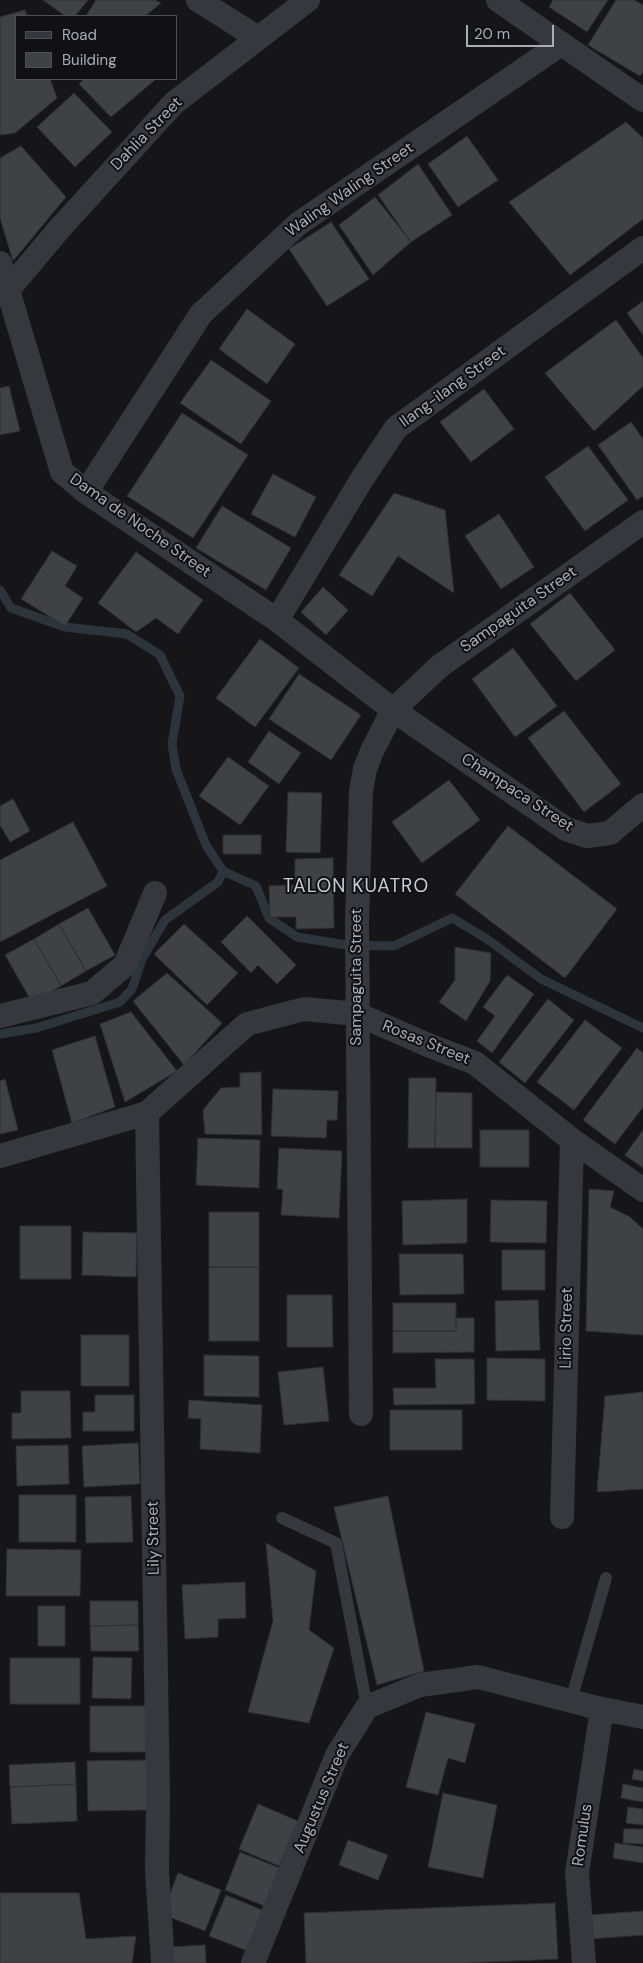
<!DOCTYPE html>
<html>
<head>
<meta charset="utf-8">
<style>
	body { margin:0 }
	#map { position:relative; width:643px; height:1963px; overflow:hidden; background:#161618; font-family:"DM Sans",sans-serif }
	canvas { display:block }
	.legend { position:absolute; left:15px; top:15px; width:162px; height:65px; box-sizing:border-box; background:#111113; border:1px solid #4d4f55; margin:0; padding:6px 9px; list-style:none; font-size:15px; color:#a8adb8 }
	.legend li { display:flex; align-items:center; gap:10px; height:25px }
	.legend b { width:25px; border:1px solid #4d4f55 }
	.scale { position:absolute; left:466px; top:25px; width:88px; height:22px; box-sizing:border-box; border:2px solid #a8adb8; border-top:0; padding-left:6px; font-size:15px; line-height:18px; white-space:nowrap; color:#a8adb8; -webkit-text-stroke:4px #111113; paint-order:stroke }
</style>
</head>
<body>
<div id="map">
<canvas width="643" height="1963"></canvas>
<ul class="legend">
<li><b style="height:6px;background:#37383d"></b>Road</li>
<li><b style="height:14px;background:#404145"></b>Building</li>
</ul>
<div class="scale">20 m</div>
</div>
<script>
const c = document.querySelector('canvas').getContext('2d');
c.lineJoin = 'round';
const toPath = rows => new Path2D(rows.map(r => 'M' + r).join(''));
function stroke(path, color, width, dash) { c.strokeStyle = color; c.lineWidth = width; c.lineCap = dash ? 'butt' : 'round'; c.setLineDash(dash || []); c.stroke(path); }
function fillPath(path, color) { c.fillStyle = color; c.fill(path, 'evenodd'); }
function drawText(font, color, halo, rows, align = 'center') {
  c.font = font + ' "DM Sans",sans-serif'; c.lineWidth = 4; c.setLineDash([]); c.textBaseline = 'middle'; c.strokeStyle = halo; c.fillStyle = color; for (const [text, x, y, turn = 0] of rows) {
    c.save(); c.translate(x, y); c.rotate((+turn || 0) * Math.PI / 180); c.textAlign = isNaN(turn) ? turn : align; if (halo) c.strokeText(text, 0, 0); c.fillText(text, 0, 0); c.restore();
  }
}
const stream = toPath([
	[0,590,11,608,65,627,127,634,160,655,180,696,172,744,176,769,206,845,223,871,256,886,269,918,297,937,347,945,394,946,452,918,487,939,541,979,643,1028],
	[0,1034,36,1028,120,1002,132,989,142,959,165,920,218,882,223,871]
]);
const building = toPath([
	[43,0,88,0,75,16,65,16,43,0],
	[96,0,155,0,161,3,145,16,86,16,96,0],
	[553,0,608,0,587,32,549,7,553,0],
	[616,0,634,0,643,5,643,72,640,76,588,45,616,0],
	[25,10,27,16,16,16,16,79,50,79,57,98,15,133,0,135,0,17,25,10],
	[84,79,156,79,111,117,79,84,84,79],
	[74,93,112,132,75,167,37,127,74,93],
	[626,122,643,138,643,219,570,275,509,202,626,122],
	[467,136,498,180,458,207,428,164,467,136],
	[21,146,66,197,13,261,0,218,0,158,21,146],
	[418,164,452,215,411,242,378,195,418,164],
	[375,197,411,242,373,275,339,225,375,197],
	[331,222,369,279,327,306,289,249,331,222],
	[643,301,643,335,627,313,643,301],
	[247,309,295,344,267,384,219,349,247,309],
	[616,320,643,358,643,386,594,431,545,373,616,320],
	[211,360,271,401,241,444,180,403,211,360],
	[9,386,20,431,0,435,0,388,9,386],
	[484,389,514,429,471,462,440,422,484,389],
	[182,413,248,455,193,538,127,496,182,413],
	[631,422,643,439,643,496,637,500,598,445,631,422],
	[588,446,628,500,585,531,545,477,588,446],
	[273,474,316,497,295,537,251,514,273,474],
	[394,493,445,510,454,593,398,556,372,596,339,575,394,493],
	[222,506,291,548,266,590,196,548,222,506],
	[499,514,534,567,501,589,465,536,499,514],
	[52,551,77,566,65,586,83,598,65,626,21,599,52,551],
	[136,552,203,600,178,634,156,618,136,632,98,603,136,552],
	[323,587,348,610,326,635,301,612,323,587],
	[570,593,615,650,576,681,530,624,570,593],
	[260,639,299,668,255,727,216,698,260,639],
	[513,648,557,706,515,737,472,679,513,648],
	[299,674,361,715,331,760,269,719,299,674],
	[564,711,621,784,584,812,528,738,564,711],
	[269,731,301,753,279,784,248,762,269,731],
	[228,757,269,786,240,825,199,796,228,757],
	[449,780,480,820,422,863,392,822,449,780],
	[288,792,322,793,320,853,286,852,288,792],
	[13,799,30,831,10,842,0,825,0,806,13,799],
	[73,822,107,886,0,942,0,860,73,822],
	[508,826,617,909,565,978,455,894,508,826],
	[223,835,261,835,261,854,223,854,223,835],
	[333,858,334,928,296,929,296,917,270,917,269,886,295,885,295,859,333,858],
	[88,908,115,955,86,971,59,924,88,908],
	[247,916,296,965,277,984,258,965,251,973,221,942,247,916],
	[59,924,86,971,61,986,34,939,59,924],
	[184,924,238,973,207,1005,154,954,184,924],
	[34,939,61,986,32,1002,5,955,34,939],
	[455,947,491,953,490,981,466,1021,439,1002,455,980,455,947],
	[167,973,222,1023,184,1065,133,1001,167,973],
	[507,975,534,994,492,1053,477,1041,495,1016,483,1007,507,975],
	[548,999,574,1020,525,1083,499,1062,548,999],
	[131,1012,177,1071,125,1102,100,1024,131,1012],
	[585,1020,622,1048,574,1110,537,1082,585,1020],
	[95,1036,115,1107,72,1123,52,1050,95,1036],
	[637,1048,643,1053,643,1107,615,1144,583,1120,637,1048],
	[261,1072,262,1135,205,1134,203,1110,221,1088,240,1087,240,1073,261,1072],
	[409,1078,436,1078,435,1148,408,1148,409,1078],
	[5,1079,18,1130,0,1134,0,1081,5,1079],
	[273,1089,338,1091,337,1120,327,1120,326,1138,271,1136,273,1089],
	[436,1092,472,1093,472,1148,435,1148,436,1092],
	[480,1130,529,1130,529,1167,480,1167,480,1130],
	[643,1130,643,1168,625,1155,643,1130],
	[198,1138,260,1140,259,1188,196,1185,198,1138],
	[279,1148,342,1151,339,1218,281,1215,283,1189,277,1189,279,1148],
	[589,1189,614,1191,610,1207,630,1217,643,1229,643,1335,586,1331,589,1189],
	[467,1199,467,1243,403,1245,402,1201,467,1199],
	[491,1200,547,1201,546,1243,490,1242,491,1200],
	[209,1212,259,1212,259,1267,209,1267,209,1212],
	[20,1226,71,1226,71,1279,20,1279,20,1226],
	[83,1232,137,1233,136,1277,82,1275,83,1232],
	[502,1250,545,1250,545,1290,502,1290,502,1250],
	[399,1254,463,1254,464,1294,400,1295,399,1254],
	[209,1267,259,1267,259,1341,209,1341,209,1267],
	[287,1295,332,1295,333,1347,287,1347,287,1295],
	[538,1300,540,1350,496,1351,495,1301,538,1300],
	[393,1303,456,1303,456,1331,393,1331,393,1303],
	[456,1318,474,1318,474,1352,393,1353,393,1331,456,1331,456,1318],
	[81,1335,129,1335,129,1386,81,1386,81,1335],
	[204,1355,259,1356,259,1397,204,1396,204,1355],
	[487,1358,545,1359,545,1401,487,1400,487,1358],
	[435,1359,474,1359,475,1404,394,1405,393,1388,436,1388,435,1359],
	[323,1367,329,1421,284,1425,278,1372,323,1367],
	[21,1391,70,1391,71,1438,12,1439,12,1413,21,1413,21,1391],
	[643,1392,643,1489,597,1492,605,1396,643,1392],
	[95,1395,134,1395,134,1431,83,1431,83,1412,95,1412,95,1395],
	[189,1400,262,1405,260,1453,200,1449,201,1419,188,1418,189,1400],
	[390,1410,462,1410,462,1450,390,1450,390,1410],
	[138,1443,140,1484,84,1487,82,1446,138,1443],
	[68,1445,69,1484,17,1486,16,1446,68,1445],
	[19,1495,76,1495,76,1542,19,1542,19,1495],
	[131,1496,133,1542,86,1543,85,1497,131,1496],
	[388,1496,424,1671,377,1685,334,1507,388,1496],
	[266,1543,316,1571,309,1630,334,1648,309,1723,248,1712,273,1621,266,1543],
	[7,1549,81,1550,80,1596,6,1596,7,1549],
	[245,1582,246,1618,218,1619,218,1637,185,1639,182,1585,245,1582],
	[90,1601,138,1601,138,1625,90,1626,90,1601],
	[38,1606,65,1606,65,1646,38,1646,38,1606],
	[138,1625,139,1651,91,1651,90,1626,138,1625],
	[93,1657,132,1658,131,1699,92,1698,93,1657],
	[10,1658,80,1658,80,1704,10,1704,10,1658],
	[90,1706,147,1706,147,1752,90,1752,90,1706],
	[426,1712,475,1724,465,1763,448,1758,438,1795,406,1787,426,1712],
	[147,1760,148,1810,88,1811,87,1761,147,1760],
	[75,1762,76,1784,10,1787,9,1765,75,1762],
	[634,1769,643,1771,643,1781,632,1779,634,1769],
	[76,1784,77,1821,12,1824,10,1787,76,1784],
	[623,1784,643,1788,643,1802,621,1798,623,1784],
	[443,1793,497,1805,483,1878,428,1867,443,1793],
	[258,1804,298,1821,279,1866,239,1849,258,1804],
	[628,1807,643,1809,643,1825,626,1823,628,1807],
	[624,1829,643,1829,643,1844,623,1843,624,1829],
	[348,1840,388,1855,378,1880,339,1865,348,1840],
	[615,1843,643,1847,643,1863,613,1858,615,1843],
	[240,1852,282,1869,267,1907,225,1890,240,1852],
	[178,1873,221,1890,205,1931,162,1914,178,1873],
	[0,1893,79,1893,86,1939,136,1936,132,1963,0,1963,0,1893],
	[226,1895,269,1913,253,1953,209,1936,226,1895],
	[555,1903,558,1959,466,1963,306,1963,304,1913,555,1903],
	[643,1911,643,1935,590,1939,588,1915,643,1911],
	[205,1945,206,1963,171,1963,170,1947,205,1945]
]);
const lane = toPath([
	[282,1518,336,1543,367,1707],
	[571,1700,606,1578]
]);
const street = toPath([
	[198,0,258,38],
	[498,0,643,100],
	[0,263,62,472,86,492,277,620,393,710,566,829,587,836,610,833,643,805],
	[8,290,60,228,174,103,308,0],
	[86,492,201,314,298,224,561,44],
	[277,620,362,479,396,428,643,248],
	[0,1016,92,993,125,965,155,893],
	[147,1113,158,1799,157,1871,163,1963],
	[0,1156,147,1113,247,1024,304,1009,357,1014,428,1045,475,1063,572,1140,643,1190],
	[361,1414,357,922,361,791,365,769,372,751,393,710,440,666,643,522],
	[562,1517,572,1140],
	[253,1963,337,1755,367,1707,420,1685,478,1677,602,1709,643,1717],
	[584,1963,577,1873,602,1709]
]);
const streetNames = [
	["Dahlia Street",147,134,-46],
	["Waling Waling Street",350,190,-35],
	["Ilang-ilang Street",453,387,-36],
	["Dama de Noche Street",140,526,35],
	["Sampaguita Street",519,610,-35],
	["Champaca Street",517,793,33],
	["Sampaguita Street",357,977,-90],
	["Rosas Street",426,1043,22],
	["Lirio Street",567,1328,-89],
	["Lily Street",154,1538,-91],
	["Augustus Street",322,1798,-67],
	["Romulus",583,1835,-82]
];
const quarterNames = [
	["TALON KUATRO",356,887]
];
stroke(stream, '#2c353c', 9);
fillPath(building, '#404145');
stroke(building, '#303034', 1);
stroke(lane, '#37383d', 12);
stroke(street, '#37383d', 24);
drawText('16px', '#a8adb8', '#111113', streetNames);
c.letterSpacing = '1px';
drawText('19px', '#c9ccd4', '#111113', quarterNames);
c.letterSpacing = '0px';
</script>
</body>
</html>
